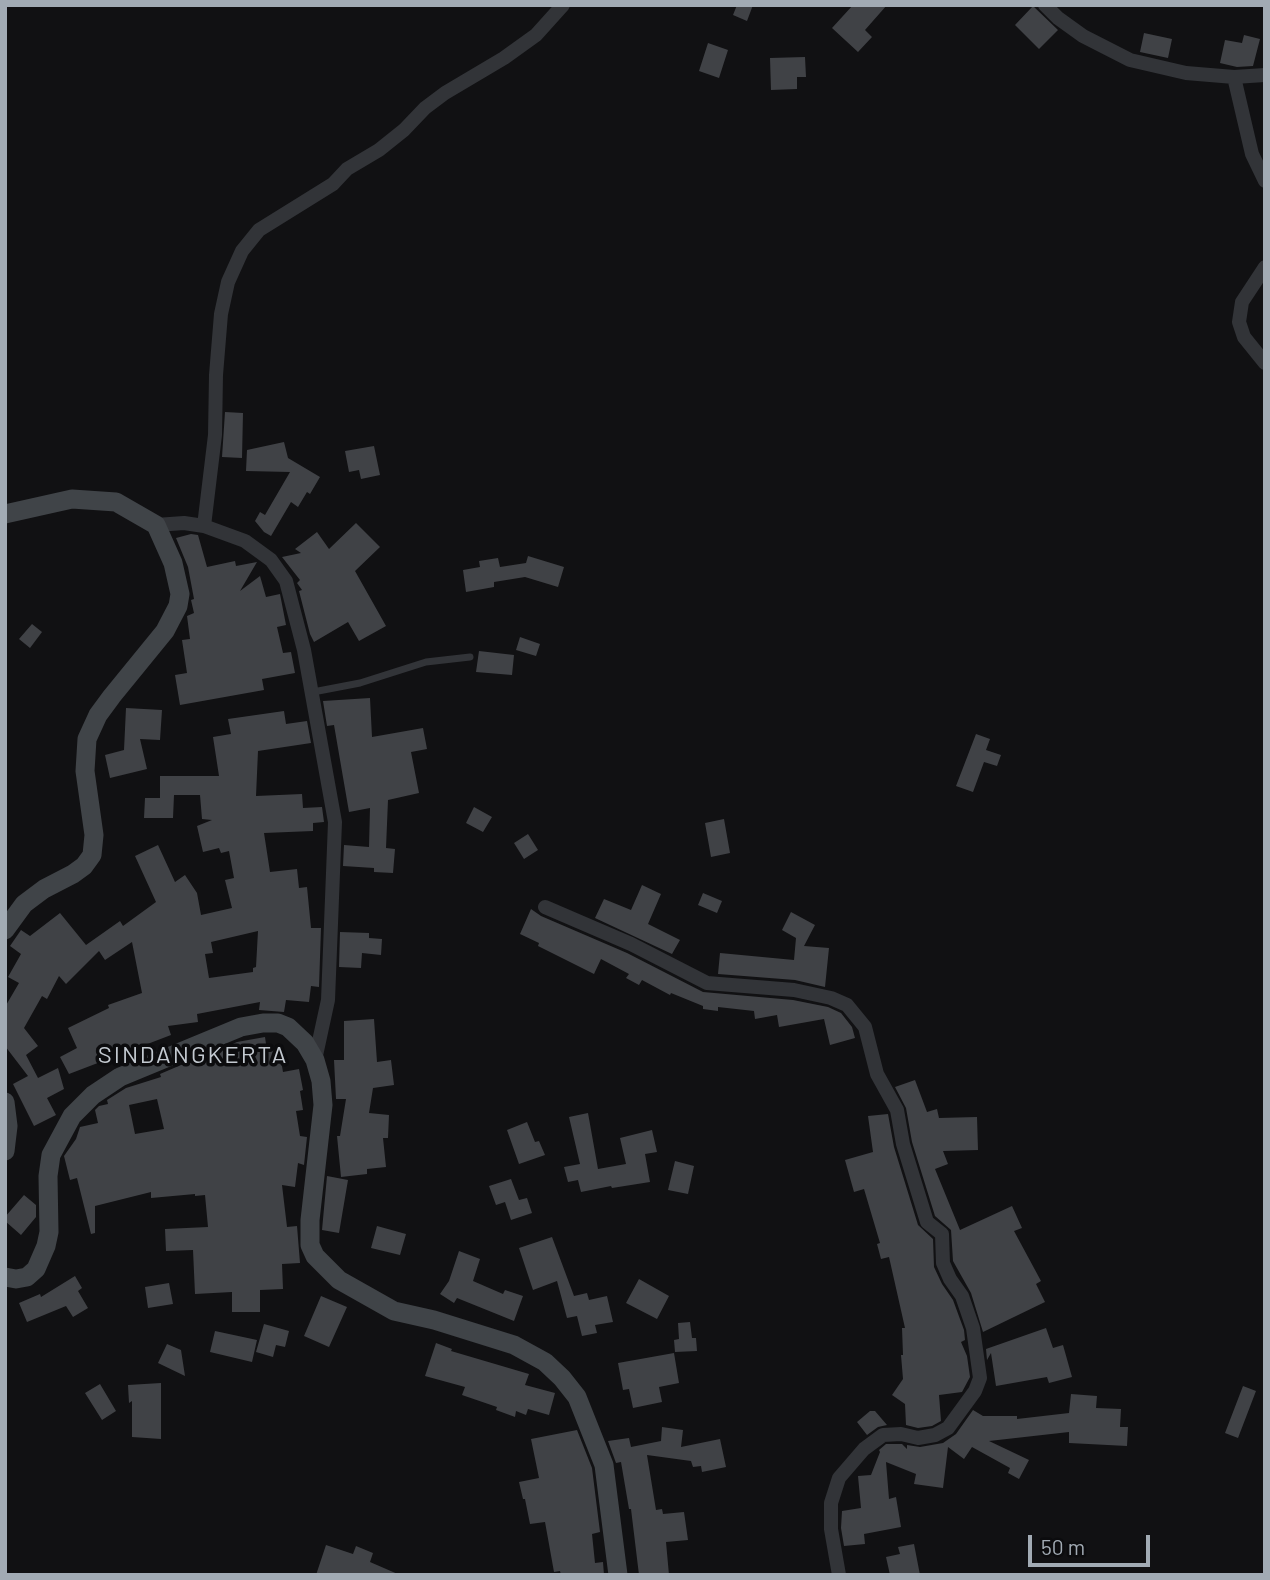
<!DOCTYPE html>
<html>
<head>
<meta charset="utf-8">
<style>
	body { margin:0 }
	#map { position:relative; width:1270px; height:1580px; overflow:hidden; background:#111113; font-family:Barlow,sans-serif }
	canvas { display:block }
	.frame { position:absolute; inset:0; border:7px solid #a2abb4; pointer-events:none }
	.scale { position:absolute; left:1028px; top:1535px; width:122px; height:32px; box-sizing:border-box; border:4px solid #a2abb4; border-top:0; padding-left:9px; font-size:21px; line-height:24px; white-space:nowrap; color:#a2abb4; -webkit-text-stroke:5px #0c0c0e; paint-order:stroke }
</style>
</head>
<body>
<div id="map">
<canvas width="1270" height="1580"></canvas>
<div class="frame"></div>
<div class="scale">50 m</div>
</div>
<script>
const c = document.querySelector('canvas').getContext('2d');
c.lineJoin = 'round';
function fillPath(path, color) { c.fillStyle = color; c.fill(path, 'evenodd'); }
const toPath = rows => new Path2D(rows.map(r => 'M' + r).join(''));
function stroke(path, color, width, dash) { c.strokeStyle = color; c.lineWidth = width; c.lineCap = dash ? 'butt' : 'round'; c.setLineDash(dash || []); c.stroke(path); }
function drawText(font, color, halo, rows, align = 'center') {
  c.font = font + ' Barlow,sans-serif'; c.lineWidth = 7; c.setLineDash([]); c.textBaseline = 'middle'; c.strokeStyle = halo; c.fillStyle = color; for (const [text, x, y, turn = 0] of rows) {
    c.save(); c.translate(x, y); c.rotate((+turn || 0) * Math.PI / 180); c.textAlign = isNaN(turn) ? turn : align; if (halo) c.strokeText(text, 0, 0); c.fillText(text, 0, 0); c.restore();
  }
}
const building = toPath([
	[737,5,753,5,747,21,733,15],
	[853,5,887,5,865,30,872,37,858,52,832,28],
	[1033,6,1058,30,1039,49,1015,25],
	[1144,33,1172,39,1168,58,1140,52],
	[1244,35,1260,39,1253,66,1237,67,1220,63,1225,40,1242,43],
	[708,43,728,50,719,78,699,71],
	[805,57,806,77,797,77,797,89,771,90,770,58],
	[225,412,243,413,242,458,222,457],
	[284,442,288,458,320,477,310,494,307,492,298,507,291,502,271,536,264,532,255,521,260,512,265,515,290,472,246,471,247,450],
	[374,446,380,475,361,479,359,470,349,472,345,451],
	[356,523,380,547,355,571,386,626,359,641,348,622,314,642,310,634,299,591,302,590,297,583,300,580,282,557,301,553,295,549,317,532,329,549],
	[191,534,198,535,207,567,235,561,236,566,257,562,240,591,260,576,266,597,280,594,286,625,277,627,283,653,291,652,295,673,262,679,264,690,180,705,175,675,187,673,182,640,190,639,187,616,194,613,191,600,194,599,188,567,176,538],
	[528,556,564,567,558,587,525,577,494,582,494,587,466,592,463,570,480,567,479,561,498,558,500,567,526,563],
	[32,624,42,632,30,648,19,639],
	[520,637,540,644,536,656,516,650],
	[479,651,514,655,512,675,476,672],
	[370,698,372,737,423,728,427,749,411,752,419,793,388,800,386,848,395,849,393,873,374,872,374,868,343,866,344,845,369,847,370,808,349,812,334,725,327,726,323,701],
	[126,708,162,710,160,740,140,739,147,769,110,778,105,755,124,750],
	[284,711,286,724,307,721,311,743,258,751,256,796,302,794,303,808,322,807,324,822,313,823,313,831,264,833,270,872,297,869,299,888,307,887,311,928,321,928,319,987,311,986,309,1002,286,1000,284,1012,259,1010,260,1002,197,1014,198,1022,168,1026,171,1035,69,1074,60,1057,77,1048,68,1028,109,1008,108,1005,142,993,132,942,105,960,99,951,66,984,59,976,47,999,42,996,24,1028,38,1046,26,1055,38,1078,58,1068,64,1089,47,1098,56,1115,34,1126,13,1084,28,1076,5,1046,5,1007,19,983,8,977,21,954,10,946,21,930,30,936,60,913,86,945,120,921,123,926,156,902,135,856,158,845,175,882,185,875,197,893,201,915,232,908,225,880,234,878,229,851,221,853,219,848,203,852,197,826,212,820,202,819,200,795,174,795,173,818,144,818,145,798,160,798,160,776,219,776,213,737,231,734,228,719],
	[258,931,256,967,253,968,253,972,209,978,205,954,213,953,211,942],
	[976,734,990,739,986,750,1001,755,997,766,984,762,973,792,956,786],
	[474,807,492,817,483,832,466,823],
	[724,819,730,853,711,857,705,823],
	[528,834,538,850,524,859,514,843],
	[642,885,661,894,648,924,680,940,672,954,595,918,604,899,631,910],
	[703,893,722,901,717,913,698,905],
	[531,909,541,916,627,953,703,992,793,1000,828,1007,841,1013,852,1027,855,1038,830,1045,824,1019,779,1027,777,1015,755,1019,754,1011,718,1007,718,1011,703,1009,703,1006,671,993,670,995,642,980,639,985,626,978,629,974,601,959,594,974,538,946,539,943,520,934],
	[791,912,815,925,804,946,829,948,825,987,795,980,718,974,720,953,794,960,796,938,782,930],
	[340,932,369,933,369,938,382,939,381,955,362,953,361,968,339,967],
	[374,1019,377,1062,391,1060,394,1085,373,1088,369,1113,389,1115,388,1138,383,1138,386,1167,367,1169,367,1174,341,1177,337,1136,340,1136,346,1099,336,1099,334,1060,344,1060,344,1021],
	[265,1037,267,1051,279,1049,283,1072,299,1069,303,1090,300,1091,303,1110,296,1111,300,1136,307,1137,304,1165,298,1163,295,1187,282,1185,287,1227,297,1226,300,1263,282,1264,283,1289,260,1290,260,1312,232,1312,232,1292,195,1294,193,1250,166,1251,165,1229,208,1227,205,1195,195,1196,195,1194,151,1198,151,1192,95,1206,95,1233,91,1234,77,1178,70,1180,64,1156,76,1139,80,1127,98,1123,95,1110,99,1106,108,1104,107,1100,126,1088,161,1077,160,1074,181,1065,204,1060,203,1056,219,1052,219,1050,237,1042],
	[157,1099,164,1129,135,1134,129,1105],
	[915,1080,927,1112,937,1109,939,1118,977,1117,978,1150,943,1151,948,1164,935,1169,960,1230,1012,1206,1022,1228,1014,1231,1041,1281,1036,1284,1045,1302,983,1332,971,1293,953,1261,951,1230,935,1216,912,1142,906,1108,895,1087],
	[588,1113,598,1169,626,1164,620,1138,652,1130,657,1152,645,1154,650,1182,612,1188,611,1186,581,1192,578,1180,568,1182,564,1167,580,1164,569,1117],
	[888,1114,894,1147,918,1225,933,1239,934,1267,942,1284,953,1300,964,1330,965,1340,961,1342,967,1356,970,1377,962,1392,939,1395,941,1421,932,1426,918,1428,906,1425,905,1404,892,1395,903,1379,901,1355,903,1355,902,1328,905,1328,889,1257,881,1259,877,1244,880,1243,864,1189,854,1192,845,1160,873,1152,868,1116],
	[527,1122,535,1142,539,1141,545,1155,519,1164,507,1130],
	[675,1161,694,1166,688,1194,668,1190],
	[327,1176,348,1180,339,1233,322,1230],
	[511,1179,519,1200,527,1198,532,1213,511,1220,505,1202,496,1205,489,1186],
	[24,1195,36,1205,36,1217,21,1235,5,1221,5,1217],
	[377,1226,406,1234,400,1255,371,1248],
	[552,1237,574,1296,587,1293,589,1300,607,1296,613,1322,595,1325,597,1333,582,1336,577,1316,567,1318,557,1281,533,1290,519,1248],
	[459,1251,480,1259,473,1281,503,1294,505,1290,523,1296,514,1321,457,1298,454,1303,440,1294,449,1281],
	[75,1276,82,1288,78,1291,88,1308,73,1317,66,1306,27,1322,19,1303,40,1294,41,1297],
	[639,1279,669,1296,657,1319,626,1303],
	[169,1283,173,1304,148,1308,145,1287],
	[321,1296,347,1307,329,1347,304,1336],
	[690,1322,692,1338,696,1338,697,1351,675,1352,674,1340,679,1339,678,1323],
	[264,1324,289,1331,285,1347,276,1345,273,1357,256,1352],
	[1046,1328,1053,1348,1063,1345,1072,1377,1049,1383,1047,1377,996,1386,991,1353,987,1360,986,1349],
	[215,1331,257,1340,252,1362,210,1352],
	[436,1343,452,1349,451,1351,529,1374,525,1385,555,1393,549,1415,528,1409,526,1415,516,1411,515,1417,496,1410,497,1407,462,1395,465,1387,425,1376],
	[167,1344,181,1350,185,1376,158,1363],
	[674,1353,679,1383,659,1387,662,1402,633,1408,629,1389,623,1390,618,1363],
	[161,1383,161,1439,132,1437,132,1401,129,1403,128,1385],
	[100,1384,116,1411,102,1420,85,1393],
	[1243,1386,1256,1391,1238,1438,1225,1433],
	[1071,1394,1097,1396,1096,1408,1121,1409,1120,1427,1128,1427,1127,1446,1069,1443,1069,1432,989,1441,1029,1460,1019,1479,1008,1473,1010,1468,972,1447,964,1459,948,1447,943,1488,914,1484,916,1474,886,1462,889,1499,896,1497,901,1527,864,1534,865,1544,844,1546,841,1528,842,1511,861,1508,858,1476,871,1475,880,1452,879,1450,886,1444,902,1444,907,1449,907,1445,920,1447,943,1443,956,1434,973,1410,983,1416,1017,1416,1017,1419,1069,1413],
	[870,1411,875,1411,887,1425,878,1427,867,1435,857,1422],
	[662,1427,683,1430,681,1447,720,1439,726,1467,702,1472,701,1466,693,1467,691,1461,647,1455,656,1510,662,1509,663,1514,684,1512,688,1540,666,1542,669,1575,639,1575,631,1509,629,1509,621,1462,616,1463,608,1441,629,1438,631,1447,661,1441],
	[577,1430,592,1468,600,1532,592,1534,595,1563,603,1562,604,1575,561,1575,560,1571,554,1572,545,1522,530,1524,525,1499,523,1499,519,1482,539,1478,531,1439],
	[914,1544,920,1575,890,1575,886,1557,900,1554,898,1547],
	[326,1545,353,1554,356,1546,373,1553,370,1562,400,1575,316,1575]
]);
const service = toPath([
	[313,692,360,683,426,662,470,657]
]);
const minor = toPath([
	[1045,5,1058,18,1083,36,1130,60,1186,73,1234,77,1265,75],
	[1234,77,1252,154,1265,181],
	[1265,267,1242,302,1239,322,1244,337,1265,363],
	[156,525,184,523,204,526,215,435,216,375,221,314,228,282,242,251,259,230,333,184,347,169,379,150,404,130,425,108,445,93,504,58,536,35,563,5],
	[204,526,245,541,271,560,286,581,304,650,335,822,328,1000,315,1060],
	[545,907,631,944,707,983,794,990,831,998,847,1005,865,1027,877,1074,897,1110,903,1144,927,1222,942,1234,943,1263,950,1279,962,1296,973,1328,980,1378,975,1391,948,1428,935,1435,918,1438,901,1434,883,1435,864,1449,839,1478,831,1503,831,1529,839,1575]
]);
const secondary = toPath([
	[5,514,72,499,116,502,156,525,173,563,180,594,178,606,165,631,112,696,98,715,87,739,85,771,94,835,92,855,84,866,73,874,44,889,24,904,5,930],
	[5,1102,8,1126,5,1151],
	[5,1277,16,1279,27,1277,36,1269,46,1246,49,1232,48,1176,51,1155,72,1116,93,1095,120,1077,241,1027,263,1023,278,1023,288,1027,305,1043,315,1060,321,1081,323,1105,310,1220,310,1245,315,1256,339,1280,394,1311,434,1320,514,1345,545,1362,562,1378,577,1397,604,1465,618,1575]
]);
const quarterNames = [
	["SINDANGKERTA",193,1055]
];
fillPath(building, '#404246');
stroke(service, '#323438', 7);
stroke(minor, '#323438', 14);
stroke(secondary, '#404448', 19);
c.letterSpacing = '2px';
drawText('24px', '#c3c9d0', '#0c0c0e', quarterNames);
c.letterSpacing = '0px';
</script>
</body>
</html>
